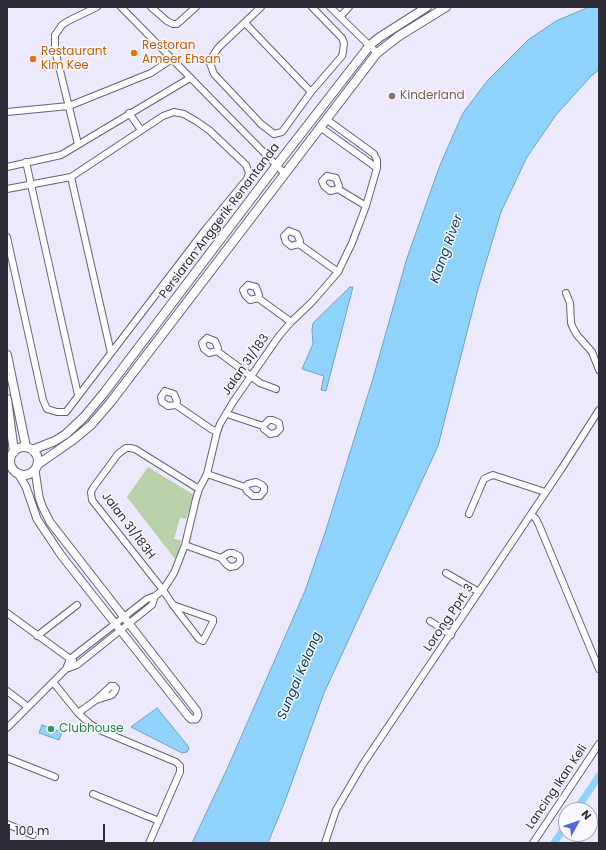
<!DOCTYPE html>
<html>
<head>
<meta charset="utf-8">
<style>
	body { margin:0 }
	#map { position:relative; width:606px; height:850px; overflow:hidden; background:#ece9fd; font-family:Poppins,sans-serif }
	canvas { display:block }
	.frame { position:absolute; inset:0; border:8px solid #2f2c39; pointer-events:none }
	.north { position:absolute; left:558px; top:802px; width:40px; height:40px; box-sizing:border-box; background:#f9f8ff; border:1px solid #a8a6b0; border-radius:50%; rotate:50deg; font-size:11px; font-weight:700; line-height:16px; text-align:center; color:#2f2c39 }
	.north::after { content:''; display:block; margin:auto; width:14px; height:18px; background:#5066db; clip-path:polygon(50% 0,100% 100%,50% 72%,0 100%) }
	.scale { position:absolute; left:8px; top:824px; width:97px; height:18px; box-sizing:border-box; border:2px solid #2f2c39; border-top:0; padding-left:5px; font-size:12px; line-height:14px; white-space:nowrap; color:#2f2c39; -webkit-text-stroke:3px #f9f8ff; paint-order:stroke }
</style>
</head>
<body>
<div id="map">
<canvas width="606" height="850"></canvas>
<div class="frame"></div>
<div class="north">N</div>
<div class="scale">100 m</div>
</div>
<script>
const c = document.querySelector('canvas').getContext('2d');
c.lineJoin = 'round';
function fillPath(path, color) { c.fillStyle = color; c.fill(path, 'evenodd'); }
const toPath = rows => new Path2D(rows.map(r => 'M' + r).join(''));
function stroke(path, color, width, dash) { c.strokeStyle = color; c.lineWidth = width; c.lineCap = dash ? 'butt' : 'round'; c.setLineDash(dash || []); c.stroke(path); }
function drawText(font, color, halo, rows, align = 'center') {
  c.font = font + ' Poppins,sans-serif'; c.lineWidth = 3; c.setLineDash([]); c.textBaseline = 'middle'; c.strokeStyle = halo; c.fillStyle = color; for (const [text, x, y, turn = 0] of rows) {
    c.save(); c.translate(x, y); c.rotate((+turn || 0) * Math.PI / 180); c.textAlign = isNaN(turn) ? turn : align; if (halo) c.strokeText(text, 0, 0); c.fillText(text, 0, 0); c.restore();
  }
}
const green = toPath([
	[148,467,194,495,186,519,180,518,174,539,181,540,179,552,175,559,127,497]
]);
const water = toPath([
	[589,7,599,7,599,70,591,76,556,115,527,157,501,212,478,289,438,446,324,693,285,801,268,843,192,843,227,769,305,591,326,530,374,375,407,258,440,165,463,113,488,80,528,40,556,21,589,7],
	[350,287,353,287,326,391,321,390,324,376,302,369,313,344,312,330,313,323,350,287],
	[157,708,188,746,189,749,187,752,182,753,131,727,157,708],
	[42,725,62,732,59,740,39,733,42,725]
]);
const canal = toPath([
	[576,810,599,776],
	[554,843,566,825]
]);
const minor = toPath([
	[121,7,285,174],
	[151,7,167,21,173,24,177,24,196,7],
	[261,7,218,48,212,57,210,63,214,74,261,124,274,134,282,132,311,92,342,56,343,52,344,43,342,38,312,7],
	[330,7,377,53],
	[340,17,349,7],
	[245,23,311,92],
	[7,112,69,106,151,73,172,59],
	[129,113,141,130],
	[320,127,377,168,377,160,374,154,326,119],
	[78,144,55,50,55,35,62,25,68,21,97,7],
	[26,162,78,395],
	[7,167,61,155,190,78],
	[327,176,336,178,339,186,338,189,330,191,324,186,322,181,327,176],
	[71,177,111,353],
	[7,189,71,177,163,116,174,112,184,114,196,121,209,130,246,165,249,173,247,179,205,230,66,412,57,412,47,409,43,400,7,237],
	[338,189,366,206],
	[289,231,297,234,300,241,299,244,291,246,286,242,284,236,289,231],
	[299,244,338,272],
	[248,285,256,287,259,295,258,298,250,300,245,295,243,290,248,285],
	[566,293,570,303,571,323,573,328,577,335,592,352,599,370],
	[258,298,291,322],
	[207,338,215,341,218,348,217,351,209,353,204,349,202,343,207,338],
	[217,351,260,383,276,389],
	[165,391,174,394,177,401,176,405,168,406,162,402,161,397,165,391],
	[176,405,211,429,217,432],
	[227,414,263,426,264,429,270,434,276,433,280,429,279,423,273,420,269,420,263,426],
	[207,474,245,487,247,491,253,496,260,496,264,491,264,487,262,485,256,482,248,484,245,487],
	[469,514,484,479,488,477,493,475,545,492],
	[531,514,536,519,539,525,599,669],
	[185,545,221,558,227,565,230,567,236,566,240,562,240,558,239,556,233,553,229,553,221,558],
	[446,573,479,592],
	[173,605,213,619,213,622,203,641,199,639,173,605,163,590,92,500,91,492,93,488,118,454,126,448,130,448,135,449,199,489],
	[7,613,73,661],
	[430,621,451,635],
	[37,636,77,605],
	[66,669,77,665,152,605,155,596,163,590,174,573,185,545,196,499,199,489,207,474,217,432,220,424,233,402,279,336,291,322,312,302,338,272,352,243,366,206,377,168],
	[53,682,78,713,90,724,102,731,176,762,180,766,180,772,149,843],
	[7,691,28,707],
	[78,713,96,700,111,686,114,686,116,688,115,691,112,695,96,700],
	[7,728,66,669,70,659,147,599,155,596],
	[7,758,55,777],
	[93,794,159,821],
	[7,824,33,835],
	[325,843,336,810,363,764,562,468,599,410],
	[533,843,599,744]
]);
const tertiary = toPath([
	[18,473,26,487,37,519,61,555,188,716,191,719,196,719,198,715,197,711,50,522,42,506,39,497,35,470]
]);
const secondary = toPath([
	[7,355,26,447],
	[7,399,14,452],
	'10 461a14 14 0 1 1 28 0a14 14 0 1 1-28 0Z',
	[32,450,55,441,66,434,84,417,104,393,276,166,370,45,380,37,427,7],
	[37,465,73,440,91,425,110,403,377,53,399,36,446,7]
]);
const markers = [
	[134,53,4,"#e8710a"],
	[33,59,4,"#e8710a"],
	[392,96,4,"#8d6e63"],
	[51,729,4,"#2e9e5b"]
];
const foodNames = [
	["Restoran",142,46],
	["Ameer Ehsan",142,60],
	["Restaurant",41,52],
	["Kim Kee",41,66]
];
const educationNames = [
	["Kinderland",400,96]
];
const streetNames = [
	["Persiaran Anggerik Renantanda",220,221,-53],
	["Jalan 31/183",246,365,-55],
	["Jalan 31/183H",128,526,53],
	["Lorong Pprt 3",449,618,-56],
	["Lancing Ikan Keli",557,787,-56]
];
const leisureNames = [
	["Clubhouse",59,729]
];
const waterNames = [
	["Klang River",447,249,-70],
	["Sungai Kelang",300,676,-67]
];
fillPath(green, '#b8d1a8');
fillPath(water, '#8fd3fc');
stroke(water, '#72a1c2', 1);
stroke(canal, '#8fd3fc', 7);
stroke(minor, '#67607e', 8);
stroke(tertiary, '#67607e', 9);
stroke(secondary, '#67607e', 10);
stroke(minor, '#fff', 6);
stroke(tertiary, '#fff', 7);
stroke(secondary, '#fff', 8);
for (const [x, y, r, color] of markers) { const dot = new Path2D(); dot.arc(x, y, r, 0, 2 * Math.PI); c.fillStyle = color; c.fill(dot); stroke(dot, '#f9f8ff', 1.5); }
drawText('12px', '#c56008', '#f9f8ff', foodNames, 'left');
drawText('12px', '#785e54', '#f9f8ff', educationNames, 'left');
drawText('12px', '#2f2c39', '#f9f8ff', streetNames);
drawText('12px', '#27864d', '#f9f8ff', leisureNames, 'left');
drawText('italic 13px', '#003a55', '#f9f8ff', waterNames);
</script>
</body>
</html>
